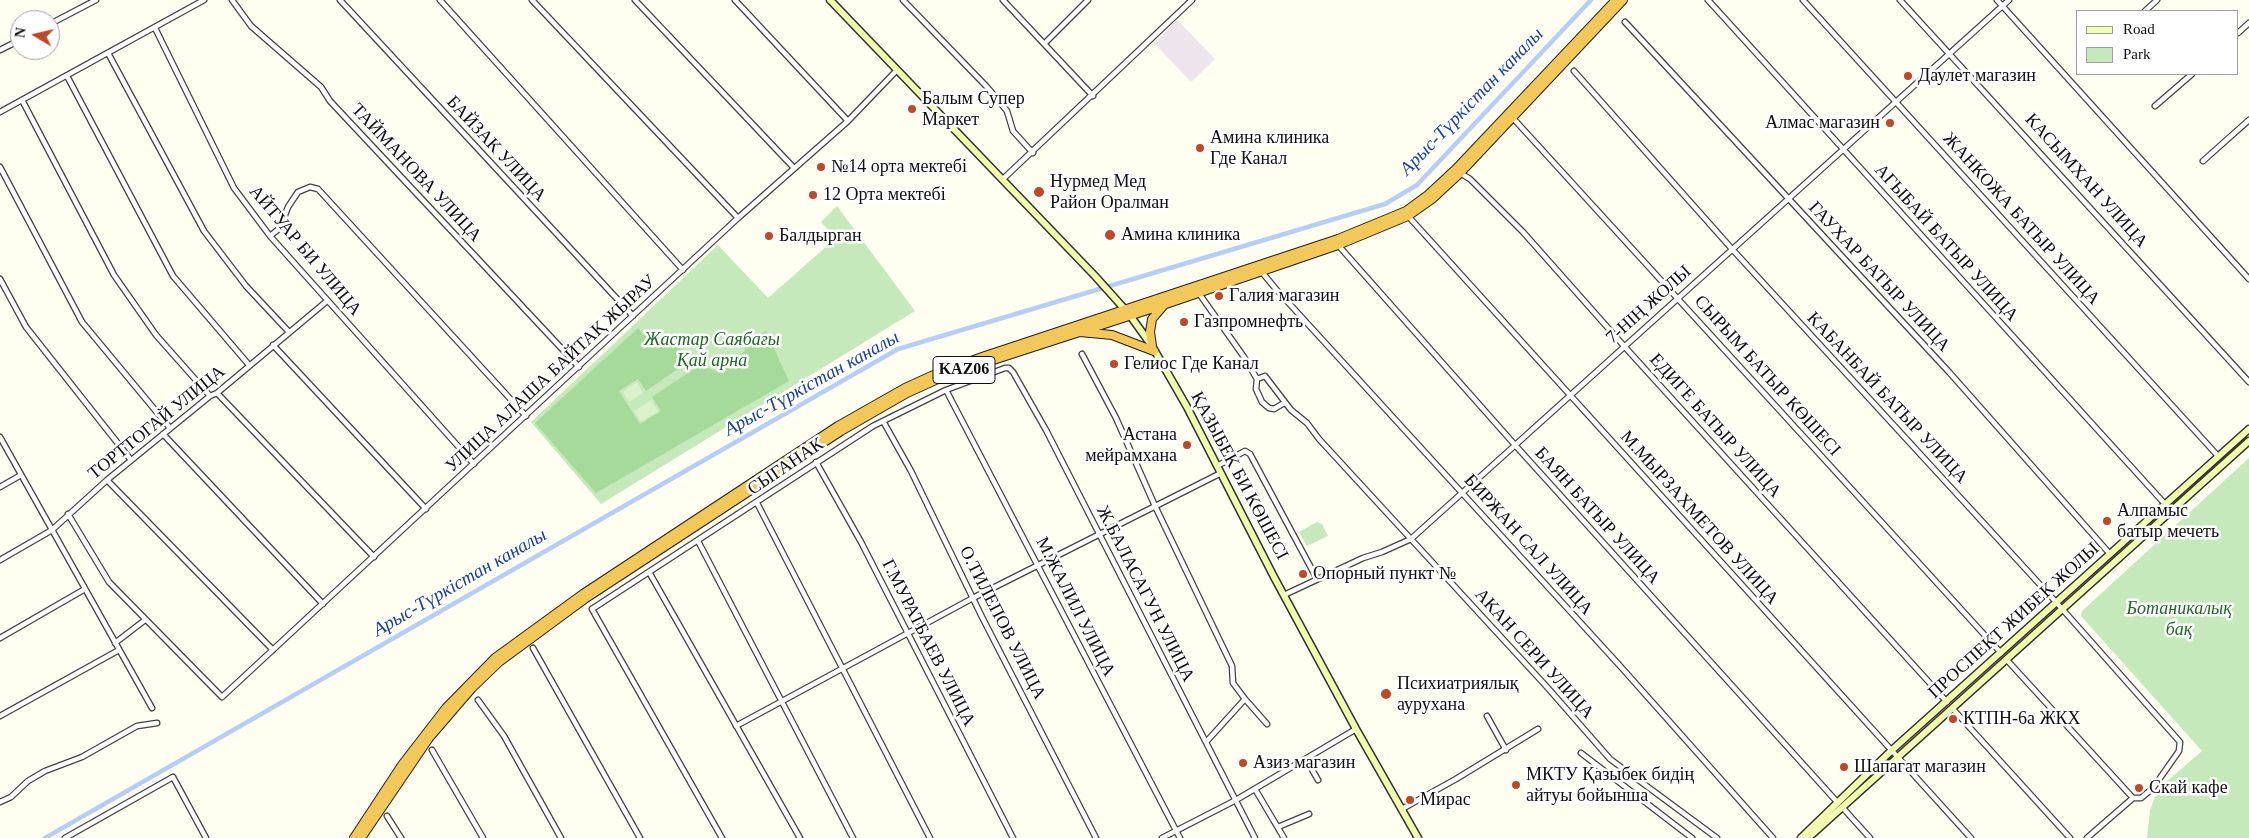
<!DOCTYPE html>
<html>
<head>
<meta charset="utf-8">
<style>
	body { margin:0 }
	#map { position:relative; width:2249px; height:838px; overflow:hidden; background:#fefff1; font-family:Georgia,serif }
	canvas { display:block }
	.legend { position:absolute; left:2076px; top:10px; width:162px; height:65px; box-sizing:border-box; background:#fff; border:1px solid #9f9f9f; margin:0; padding:6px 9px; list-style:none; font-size:15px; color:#0f0f0f }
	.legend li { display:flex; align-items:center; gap:10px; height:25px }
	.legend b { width:25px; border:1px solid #9f9f9f }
	.north { position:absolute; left:10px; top:10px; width:50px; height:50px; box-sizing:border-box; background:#fff; border:1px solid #9f9f9f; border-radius:50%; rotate:279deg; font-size:14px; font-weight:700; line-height:20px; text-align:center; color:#0f0f0f }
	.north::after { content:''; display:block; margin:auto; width:18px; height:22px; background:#be4827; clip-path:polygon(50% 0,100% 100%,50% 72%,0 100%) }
</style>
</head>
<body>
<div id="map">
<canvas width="2249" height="838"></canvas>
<ul class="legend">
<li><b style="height:6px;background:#f2fead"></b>Road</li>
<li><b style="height:14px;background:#c6e9bb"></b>Park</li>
</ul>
<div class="north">N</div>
</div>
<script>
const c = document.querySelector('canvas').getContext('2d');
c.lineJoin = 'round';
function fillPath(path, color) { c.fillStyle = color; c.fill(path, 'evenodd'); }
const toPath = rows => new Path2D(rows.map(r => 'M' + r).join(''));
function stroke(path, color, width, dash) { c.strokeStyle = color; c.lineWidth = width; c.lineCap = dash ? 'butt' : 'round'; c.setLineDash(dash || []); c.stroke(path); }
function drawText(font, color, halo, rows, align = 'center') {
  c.font = font + ' Georgia,serif'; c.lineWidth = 5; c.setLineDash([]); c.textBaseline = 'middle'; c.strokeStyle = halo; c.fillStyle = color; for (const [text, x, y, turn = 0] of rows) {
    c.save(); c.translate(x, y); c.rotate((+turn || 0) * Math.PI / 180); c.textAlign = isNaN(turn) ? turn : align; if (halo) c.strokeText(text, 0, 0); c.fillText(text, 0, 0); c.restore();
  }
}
const industrial = toPath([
	[1177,20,1215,59,1191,82,1154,43]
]);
const green = toPath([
	[837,206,915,311,601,504,531,422,718,245,768,298,836,238,821,222],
	[2249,458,2249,838,2147,838,2150,811,2157,790,2202,751,2081,616,2082,611],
	[1317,522,1322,524,1328,536,1307,546,1299,532]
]);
const forest = toPath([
	[638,328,645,336,650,330,678,346,688,362,646,391,638,379,619,391,640,424,661,411,652,397,700,365,718,372,745,351,745,341,766,331,789,381,596,493,535,423]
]);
const pitch = toPath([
	[637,382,643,393,629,402,623,392],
	[651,400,658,411,641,422,634,411]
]);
const canal = toPath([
	[45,838,898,349,1385,204,1417,185,1591,0]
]);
const street = toPath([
	[232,0,251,26,321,87,330,101,579,367],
	[340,0,633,316],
	[440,0,683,270],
	[532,0,738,218],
	[635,0,794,168],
	[735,0,848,121],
	[903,0,987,87,1007,111,1013,131,1033,153],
	[1003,0,1093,96],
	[1708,0,2164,503],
	[1803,0,2218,456],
	[1900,0,2249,382],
	[1997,0,2249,279],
	[2145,11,2157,0],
	[1625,22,1949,372,2110,554],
	[50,24,96,0],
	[155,28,234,188,270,236,474,464],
	[2238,33,2249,23],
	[1045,43,1088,0],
	[0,50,20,40],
	[108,53,204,231,246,286,289,332],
	[1574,71,1732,249,2056,602,2180,742,2179,751,2153,788,2141,798,2133,798,2087,838],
	[67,76,173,276,249,365],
	[22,100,114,275,156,335,210,396],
	[2155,106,2192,74],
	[0,112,204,0],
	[1512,117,2001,653],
	[2203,161,2249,120],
	[0,167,82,322,170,428],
	[1460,173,1470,179,1523,232,1624,346,1947,702],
	[1003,179,1192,0],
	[1408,216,1971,838],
	[270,236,280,228,288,207,298,192,310,187,318,189,526,416],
	[1338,245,1515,445,1838,803],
	[1261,271,1275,288,1621,667,1773,838],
	[0,279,26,327,131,460],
	[1198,292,1244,357,1257,379,1265,376,1291,410,1307,423,1319,439,1547,687,1610,759,1717,838],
	[273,345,426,509],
	[1082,354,1116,418,1155,506,1232,666,1233,683,1245,699,1207,741],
	[1257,379,1256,389,1262,402,1269,408,1274,409,1284,403,1286,404],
	[946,390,1180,838],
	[217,393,374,557],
	[883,421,911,471,982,617,1096,838],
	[163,434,323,604],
	[0,437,152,708],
	[816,462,861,542,1013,838],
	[1217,466,1245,451,1250,454,1317,579],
	[107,480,273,650],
	[0,487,21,475],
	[757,503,930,838],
	[68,514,109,582,222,697,738,218,848,121,897,70],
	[698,541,853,838],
	[0,560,52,530,107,480,210,396,217,393,327,301],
	[649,572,800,838],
	[1284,595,1363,558,1382,552,1411,539,2009,0],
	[0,638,85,589],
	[115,643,145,620],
	[533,648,640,838],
	[2006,659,2133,798],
	[1245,699,1267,724],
	[478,700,504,736,561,838],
	[1952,708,2070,838],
	[0,716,119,650],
	[1487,716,1506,750],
	[736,726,973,598,1221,473],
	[432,750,483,838],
	[1581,753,1692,838],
	[1306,759,1318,780],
	[1255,789,1284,838],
	[0,802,11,797,28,781,45,771,82,757,137,726,157,723],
	[1842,807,1870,838],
	[1402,809,1456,779,1538,729],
	[387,816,401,838],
	[1278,827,1309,814],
	[65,838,173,777,206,838],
	[722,838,592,609,873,426,946,390,1005,368,1009,368,1013,372,1046,430,1255,838],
	[1162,838,1236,800,1356,729]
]);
const secondary = toPath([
	[830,0,1095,276,1129,314,1152,346,1187,407,1274,577,1356,729,1418,838],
	[1801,838,1892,750,2249,429],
	[1808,838,2249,441]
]);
const highway = toPath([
	[1080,332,1112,335,1154,351],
	[1152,346,1150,332,1152,319,1164,305],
	[354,838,402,765,446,708,495,658,583,594,838,426,905,388,938,373,985,356,1338,239,1406,211,1428,195,1456,169,1616,0],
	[361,838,429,738,472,688,499,662,586,598,841,431,907,393,940,378,987,362,1169,303,1338,245,1408,216,1432,199,1460,173,1623,0]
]);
const markers = [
	[1908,76,5,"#be4827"],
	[912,109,5,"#be4827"],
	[1890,123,5,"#be4827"],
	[1200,148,5,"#be4827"],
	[821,167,5,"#be4827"],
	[1039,192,6,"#be4827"],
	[813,195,5,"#be4827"],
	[1110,235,6,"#be4827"],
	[769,236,5,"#be4827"],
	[1219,296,5,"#be4827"],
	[1184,322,5,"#be4827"],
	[1114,364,5,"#be4827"],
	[1187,445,5,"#be4827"],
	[2107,521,5,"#be4827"],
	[1303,574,5,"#be4827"],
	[1386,694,6,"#be4827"],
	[1953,719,5,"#be4827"],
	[1243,763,5,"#be4827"],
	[1844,767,5,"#be4827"],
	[1516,785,5,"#be4827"],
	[2139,788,5,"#be4827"],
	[1410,800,5,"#be4827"]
];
const shields = [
	[964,370,62]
];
const shieldNames = [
	["KАZ06",964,370]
];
const poiNames = [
	["Даулет магазин",1918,76],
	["Балым Супер",922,99],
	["Маркет",922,120],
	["Алмас магазин",1880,123,"right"],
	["Амина клиника",1210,138],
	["Где Канал",1210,159],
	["№14 орта мектебі",831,167],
	["Нурмед Мед",1050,182],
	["Район Оралман",1050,203],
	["12 Орта мектебі",823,195],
	["Амина клиника",1121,235],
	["Балдырган",779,236],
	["Галия магазин",1229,296],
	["Газпромнефть",1194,322],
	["Гелиос Где Канал",1124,364],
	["Астана",1177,435,"right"],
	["мейрамхана",1177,456,"right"],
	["Алпамыс",2117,511],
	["батыр мечеть",2117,532],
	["Опорный пункт №",1313,574],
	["Психиатриялық",1397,684],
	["аурухана",1397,705],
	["КТПН-6а ЖКХ",1963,719],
	["Азиз магазин",1253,763],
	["Шапагат магазин",1854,767],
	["МКТУ Қазыбек бидің",1526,775],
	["айтуы бойынша",1526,796],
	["Скай кафе",2149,788],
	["Мирас",1420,800]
];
const streetNames = [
	["БАЙЗАК УЛИЦА",496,149,47],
	["ТАЙМАНОВА УЛИЦА",416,173,47],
	["КАСЫМХАН УЛИЦА",2086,181,48],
	["ЖАНКОЖА БАТЫР УЛИЦА",2021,219,48],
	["АГЫБАЙ БАТЫР УЛИЦА",1946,243,48],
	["АЙТУАР БИ УЛИЦА",305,251,50],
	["ГАУХАР БАТЫР УЛИЦА",1879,277,47],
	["7-НІҢ ЖОЛЫ",1649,305,-42],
	["УЛИЦА АЛАША БАЙТАҚ ЖЫРАУ",551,374,-43],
	["СЫРЫМ БАТЫР КӨШЕСІ",1767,376,48],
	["КАБАНБАЙ БАТЫР УЛИЦА",1887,398,47],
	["ТОРТТОГАЙ УЛИЦА",157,423,-39],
	["ЕДИГЕ БАТЫР УЛИЦА",1715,426,48],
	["СЫГАНАК",786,467,-34],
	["ҚАЗЫБЕК БИ КӨШЕСІ",1239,476,62],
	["БАЯН БАТЫР УЛИЦА",1597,516,48],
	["М.МЫРЗАХМЕТОВ УЛИЦА",1699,518,48],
	["БИРЖАН САЛ УЛИЦА",1528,545,48],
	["Ж.БАЛАСАГУН УЛИЦА",1145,594,63],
	["М.ЖАЛИЛ УЛИЦА",1075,607,63],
	["ПРОСПЕКТ ЖИБЕК ЖОЛЫ",2014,621,-42],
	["О.ТИЛЕПОВ УЛИЦА",1002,623,63],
	["Г.МУРАТБАЕВ УЛИЦА",928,643,63],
	["АКАН СЕРИ УЛИЦА",1534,654,48]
];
const parkNames = [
	["Жастар Саябағы",712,340],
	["Қай арна",712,361],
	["Ботаникалық",2179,609],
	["бақ",2179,630]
];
const waterNames = [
	["Арыс-Түркістан каналы",1472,102,-46],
	["Арыс-Түркістан каналы",812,384,-29],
	["Арыс-Түркістан каналы",460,583,-30]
];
fillPath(industrial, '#ede4ec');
fillPath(green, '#c6e9bb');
fillPath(forest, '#a6da9a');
fillPath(pitch, '#daf1cc');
stroke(canal, '#b6cdf6', 4.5);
stroke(street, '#424242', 7);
stroke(secondary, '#313131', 9);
stroke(highway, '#202020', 10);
stroke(street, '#fff', 4.5);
stroke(secondary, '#f2fead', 6);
stroke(highway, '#f3c85b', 8);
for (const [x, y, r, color] of markers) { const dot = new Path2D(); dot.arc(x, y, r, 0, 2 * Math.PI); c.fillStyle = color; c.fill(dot); stroke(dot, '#fff', 2); }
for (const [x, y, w] of shields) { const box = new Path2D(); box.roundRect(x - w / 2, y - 13.5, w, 27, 4); c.fillStyle = '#fff'; c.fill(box); stroke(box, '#0f0f0f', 1); }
drawText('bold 16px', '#0f0f0f', null, shieldNames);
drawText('18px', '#0f0f0f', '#fff', poiNames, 'left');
drawText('18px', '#0f0f0f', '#fff', streetNames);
drawText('italic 18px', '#1f6723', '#fff', parkNames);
drawText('italic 19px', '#1841a1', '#fff', waterNames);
</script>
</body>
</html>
